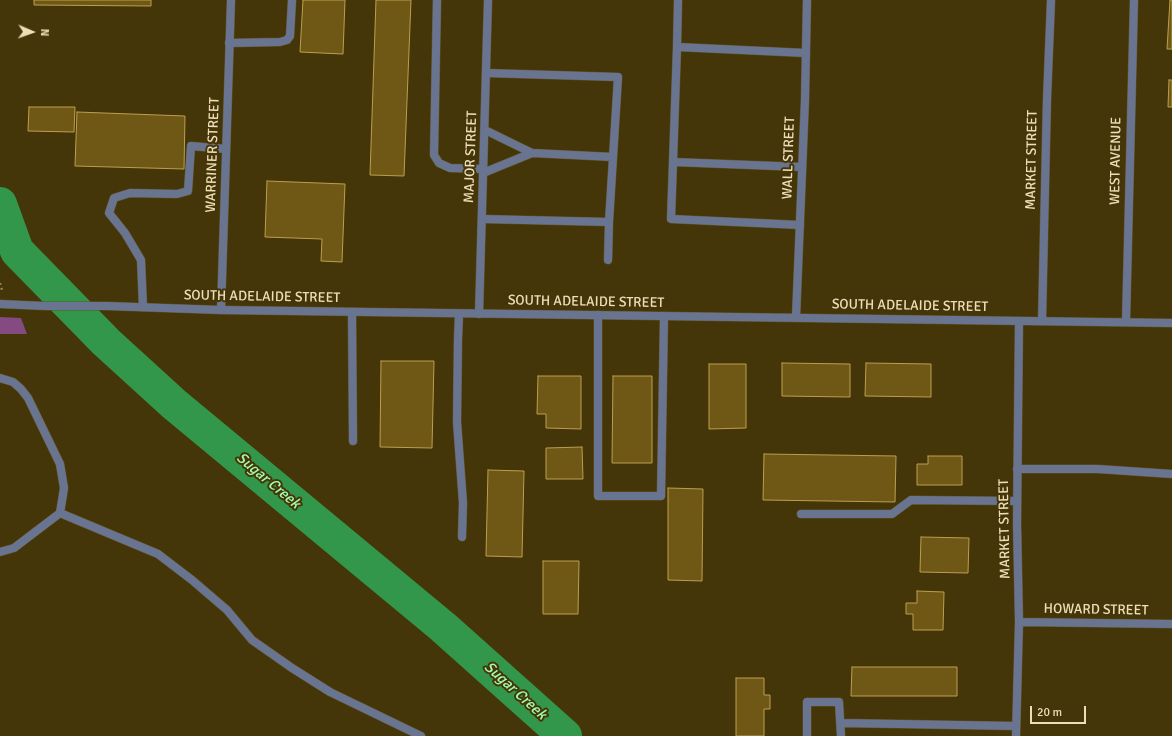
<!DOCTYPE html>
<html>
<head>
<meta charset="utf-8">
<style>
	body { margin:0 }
	#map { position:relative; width:1172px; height:736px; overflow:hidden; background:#453609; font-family:Signika,sans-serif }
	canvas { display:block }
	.north { position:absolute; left:12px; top:12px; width:40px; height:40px; -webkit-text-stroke:3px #453609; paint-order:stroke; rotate:92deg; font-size:11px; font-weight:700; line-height:16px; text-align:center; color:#eedeb8 }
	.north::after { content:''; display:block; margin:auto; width:14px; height:18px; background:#eedeb8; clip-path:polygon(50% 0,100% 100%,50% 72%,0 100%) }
	.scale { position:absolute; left:1030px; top:706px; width:56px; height:18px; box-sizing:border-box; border:2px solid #eedeb8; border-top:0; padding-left:5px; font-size:12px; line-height:14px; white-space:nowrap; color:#eedeb8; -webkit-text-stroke:3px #453609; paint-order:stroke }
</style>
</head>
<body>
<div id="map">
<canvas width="1172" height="736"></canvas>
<div class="north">N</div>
<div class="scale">20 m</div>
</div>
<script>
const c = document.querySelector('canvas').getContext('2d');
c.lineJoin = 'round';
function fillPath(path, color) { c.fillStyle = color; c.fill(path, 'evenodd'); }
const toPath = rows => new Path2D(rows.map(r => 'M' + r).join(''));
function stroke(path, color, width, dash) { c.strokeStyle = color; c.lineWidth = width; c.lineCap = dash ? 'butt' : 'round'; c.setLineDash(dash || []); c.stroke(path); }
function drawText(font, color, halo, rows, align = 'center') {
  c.font = font + ' Signika,sans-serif'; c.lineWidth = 4; c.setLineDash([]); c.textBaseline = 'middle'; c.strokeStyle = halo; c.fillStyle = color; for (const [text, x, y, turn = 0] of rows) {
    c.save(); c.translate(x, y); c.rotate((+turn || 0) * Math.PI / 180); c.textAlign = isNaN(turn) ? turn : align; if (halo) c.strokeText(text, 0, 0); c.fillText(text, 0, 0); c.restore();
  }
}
const green = toPath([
	[0,317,21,318,27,334,0,334]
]);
const river = toPath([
	[0,204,17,251,106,342,174,404,443,627,565,736]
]);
const building = toPath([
	[34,0,151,0,151,6,34,5,34,0],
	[303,0,345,0,343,54,300,52,303,0],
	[376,0,411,0,404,176,370,175,376,0],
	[1170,0,1172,0,1172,49,1167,49,1170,0],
	[1169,80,1172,80,1172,107,1168,107,1169,80],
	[29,107,75,107,74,132,28,131,29,107],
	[77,112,185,116,184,169,75,166,77,112],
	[267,181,345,184,342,262,321,261,322,239,265,237,267,181],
	[381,361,434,361,432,448,380,447,381,361],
	[782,363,850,364,850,397,782,396,782,363],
	[866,363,931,364,931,397,865,396,866,363],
	[709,364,746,364,746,428,709,429,709,364],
	[538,376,581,376,581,429,546,428,546,414,537,414,538,376],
	[613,376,652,376,652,463,612,463,613,376],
	[582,447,583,479,546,479,546,448,582,447],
	[764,454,896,456,895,502,763,500,764,454],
	[928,456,962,456,962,485,917,485,917,464,928,464,928,456],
	[488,470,524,471,522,557,486,556,488,470],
	[668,488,703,489,702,581,668,580,668,488],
	[921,537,969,538,968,573,920,572,921,537],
	[543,561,579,561,578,614,543,614,543,561],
	[917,591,944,592,943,630,913,630,913,614,906,614,906,603,917,603,917,591],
	[852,667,957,667,957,696,851,696,852,667],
	[736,678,764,678,764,695,770,695,770,709,764,709,764,736,736,736,736,678]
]);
const path = toPath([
	[0,283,2,290]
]);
const service = toPath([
	[437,0,434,155,439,163,450,168,483,169],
	[229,43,280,42,287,40,290,36,292,0],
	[677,47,678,0],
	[485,130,532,153,613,157],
	[673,162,671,219,800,225],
	[802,167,673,162,677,47,806,53],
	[483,173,532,153],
	[482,219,609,222,618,77,486,73],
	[608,260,609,222],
	[143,307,141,260,125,233,109,213,114,198,130,193,177,194,188,191,191,146,226,149],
	[352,312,353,441],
	[459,314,458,339,457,422,463,503,462,537],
	[598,315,598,496,661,496,664,316],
	[0,378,13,382,21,389,28,398,60,464,64,488,60,513,14,548,0,552],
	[1017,469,1098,469,1172,474],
	[60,513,158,554,192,580,227,610,252,640,292,668,330,692,421,736],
	[801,514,892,514,911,500,1017,501],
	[841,723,1016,726],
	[807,736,807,702,839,702,841,736]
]);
const minor = toPath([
	[221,310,231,0],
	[479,314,488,0],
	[796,317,805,100,807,0],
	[1042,321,1047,99,1051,0],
	[1126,322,1134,0],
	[1019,622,1172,624],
	[1016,736,1019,622,1017,523,1019,321]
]);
const tertiary = toPath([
	[0,304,45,306,107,306,221,310,1172,323]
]);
const streetNames = [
	["WARRINER STREET",213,155,-88],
	["MAJOR STREET",471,157,-88],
	["WALL STREET",789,158,-88],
	["MARKET STREET",1032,160,-89],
	["WEST AVENUE",1116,161,-89],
	["SOUTH ADELAIDE STREET",262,297,1],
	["SOUTH ADELAIDE STREET",586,302,1],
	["SOUTH ADELAIDE STREET",910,306,1],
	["MARKET STREET",1005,529,-91],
	["HOWARD STREET",1096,610,1]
];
const waterNames = [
	["Sugar Creek",268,481,40],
	["Sugar Creek",515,691,42]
];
fillPath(green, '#844a82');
stroke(river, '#33974b', 34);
fillPath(building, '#6f5815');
stroke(building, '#bd9e4f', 1);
stroke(service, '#635428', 9);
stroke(minor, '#635428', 9);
stroke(tertiary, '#635428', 9);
stroke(path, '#94855b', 2.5, [2, 3]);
stroke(service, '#697491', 8);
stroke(minor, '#697491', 8);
stroke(tertiary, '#697491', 8);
drawText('14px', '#eedeb8', '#453609', streetNames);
drawText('italic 15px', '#a1feaf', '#453609', waterNames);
</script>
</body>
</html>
